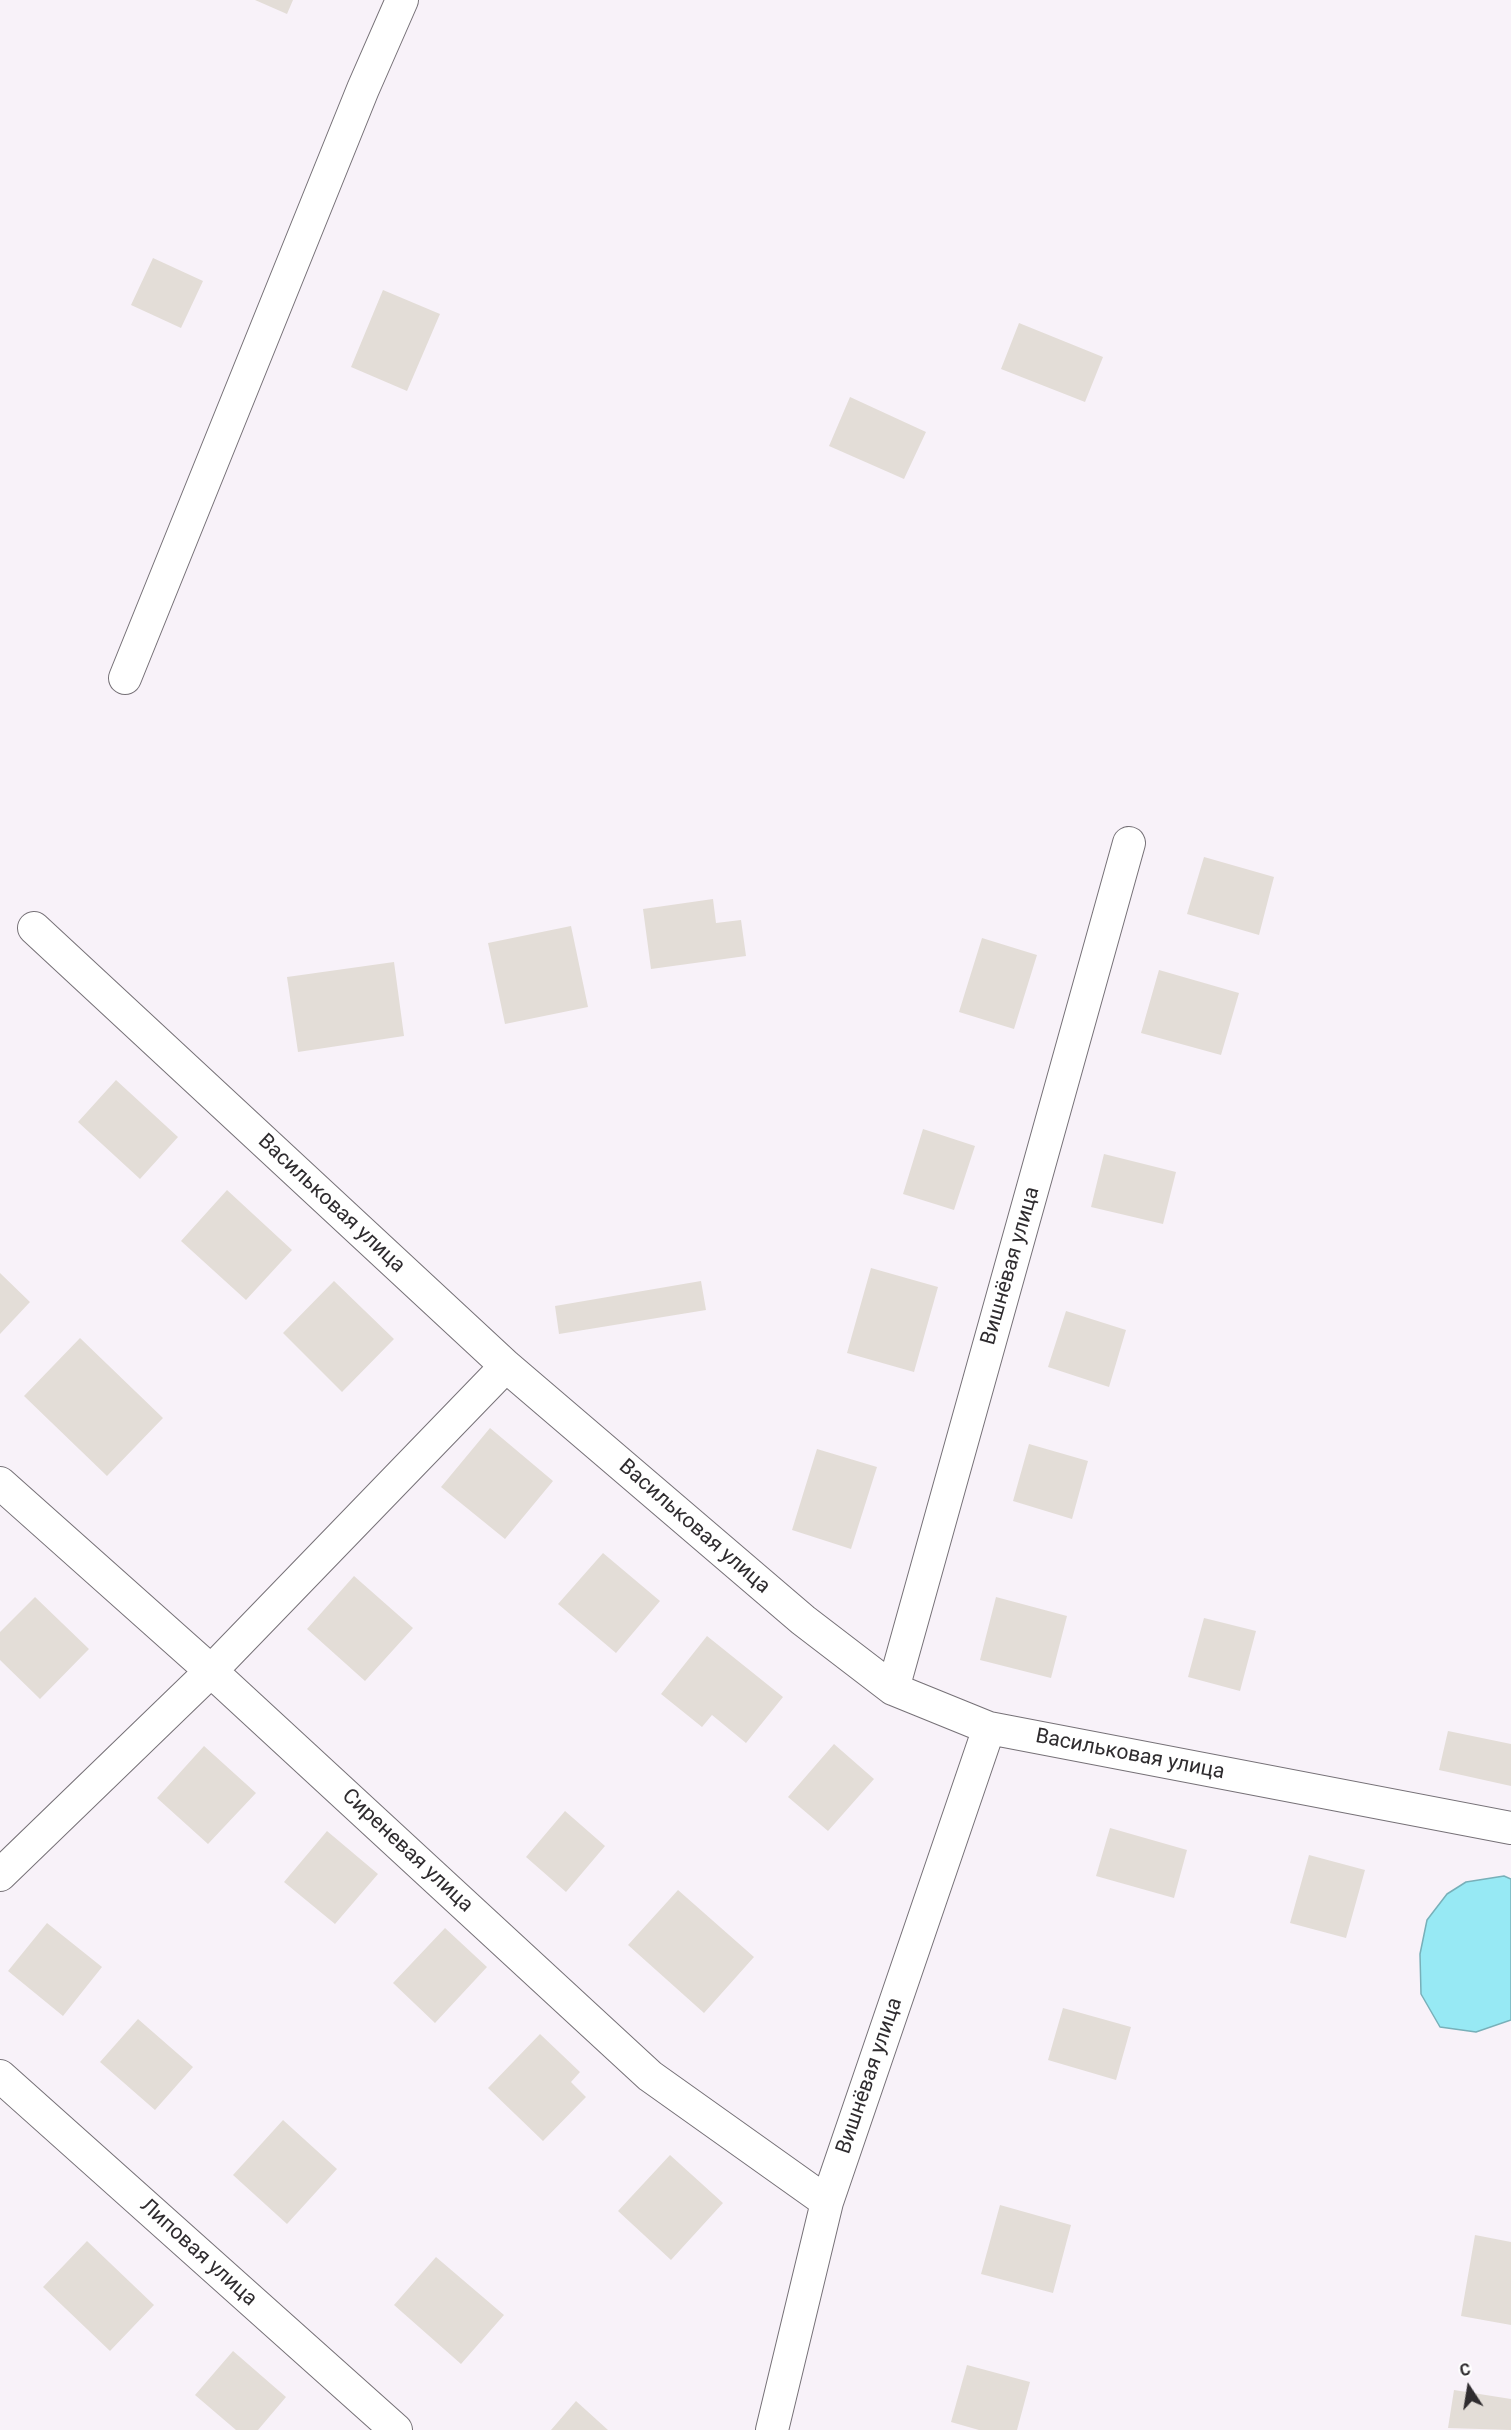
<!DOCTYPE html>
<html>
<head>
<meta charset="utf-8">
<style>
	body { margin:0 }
	#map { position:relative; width:1511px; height:2430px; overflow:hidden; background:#f8f2f9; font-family:Roboto,sans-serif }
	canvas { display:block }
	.north { position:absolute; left:1439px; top:2358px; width:60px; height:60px; -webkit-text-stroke:4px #fff; paint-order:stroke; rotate:348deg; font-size:16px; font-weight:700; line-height:24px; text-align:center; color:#2f2c2f }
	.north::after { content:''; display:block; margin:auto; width:21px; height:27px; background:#2f2c2f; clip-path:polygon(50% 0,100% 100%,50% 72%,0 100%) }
</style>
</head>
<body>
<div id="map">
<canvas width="1511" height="2430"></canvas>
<div class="north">С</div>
</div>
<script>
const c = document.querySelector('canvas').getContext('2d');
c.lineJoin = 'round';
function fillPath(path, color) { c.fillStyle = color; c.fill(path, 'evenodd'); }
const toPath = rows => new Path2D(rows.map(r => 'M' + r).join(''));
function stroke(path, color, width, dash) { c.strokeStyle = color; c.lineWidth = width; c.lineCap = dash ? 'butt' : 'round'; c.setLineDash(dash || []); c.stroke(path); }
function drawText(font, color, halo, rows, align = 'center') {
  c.font = font + ' Roboto,sans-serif'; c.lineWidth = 5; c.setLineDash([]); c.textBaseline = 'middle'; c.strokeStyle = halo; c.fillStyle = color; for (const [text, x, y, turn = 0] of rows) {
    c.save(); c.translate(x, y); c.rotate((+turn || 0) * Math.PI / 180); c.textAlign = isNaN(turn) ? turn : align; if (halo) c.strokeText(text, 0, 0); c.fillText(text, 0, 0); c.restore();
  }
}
const water = toPath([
	[1504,1876,1511,1879,1511,2020,1476,2032,1440,2027,1421,1994,1420,1954,1427,1920,1447,1894,1466,1882,1504,1876]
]);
const building = toPath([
	[255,0,293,0,287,14],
	[153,258,203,281,181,328,131,305],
	[383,290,440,314,407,391,351,367],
	[1019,323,1103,357,1085,402,1001,369],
	[850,397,926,432,904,479,829,446],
	[1204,857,1274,877,1259,935,1187,914],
	[713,899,716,923,741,920,746,956,651,969,643,909],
	[571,926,588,1007,505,1024,488,943],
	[982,938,1037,955,1014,1029,959,1012],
	[394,962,404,1036,298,1052,287,977],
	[1159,970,1239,993,1221,1055,1141,1033],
	[116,1080,178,1137,140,1179,78,1122],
	[923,1129,975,1146,954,1210,903,1194],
	[1104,1154,1176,1172,1163,1224,1091,1207],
	[227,1190,292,1250,246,1300,181,1241],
	[871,1268,938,1287,914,1372,847,1353],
	[0,1273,30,1302,0,1334],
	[334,1281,394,1339,342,1392,283,1333],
	[701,1281,706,1310,559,1334,555,1306],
	[1066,1311,1126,1330,1109,1387,1048,1367],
	[80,1338,163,1418,107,1476,24,1396],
	[490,1428,553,1481,505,1539,441,1487],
	[1029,1444,1088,1461,1072,1519,1013,1501],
	[817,1449,877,1467,851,1549,792,1530],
	[603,1553,660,1601,616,1653,558,1604],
	[354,1576,413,1628,365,1681,307,1629],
	[35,1597,89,1649,40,1699,0,1660,0,1632],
	[996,1597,1067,1616,1051,1678,980,1660],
	[1204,1618,1256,1631,1240,1691,1188,1677],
	[707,1636,783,1697,746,1743,712,1715,702,1727,661,1694],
	[1448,1731,1511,1744,1511,1786,1439,1770],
	[834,1744,874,1779,828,1831,788,1797],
	[204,1746,256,1793,208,1844,157,1798],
	[565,1811,605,1846,566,1892,526,1857],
	[1110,1828,1187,1850,1174,1898,1096,1876],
	[327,1831,378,1874,335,1924,284,1882],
	[1309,1855,1365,1870,1346,1938,1290,1923],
	[678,1890,754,1957,704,2013,628,1945],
	[47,1923,102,1967,63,2016,8,1971],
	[445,1928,487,1967,435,2023,393,1983],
	[1063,2008,1131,2027,1116,2080,1048,2060],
	[138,2019,193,2067,155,2110,100,2062],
	[540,2034,580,2072,571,2082,586,2097,543,2141,488,2088],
	[283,2120,337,2169,287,2224,233,2175],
	[670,2155,723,2203,671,2260,618,2211],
	[1000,2205,1071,2225,1053,2293,981,2274],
	[1475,2235,1511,2242,1511,2325,1461,2316],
	[87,2241,154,2305,110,2351,43,2287],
	[436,2257,504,2315,461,2364,394,2305],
	[233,2351,286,2397,258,2430,236,2430,195,2395],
	[967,2365,1030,2382,1017,2430,979,2430,951,2422],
	[1454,2390,1511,2399,1511,2430,1448,2428],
	[576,2401,608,2430,551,2430]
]);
const street = toPath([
	[125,678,363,89,402,0],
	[34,928,506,1366,803,1620,893,1689,989,1728,1511,1828],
	[0,1483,211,1671,650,2076,827,2202],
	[893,1689,1129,843],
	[0,1875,211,1671,506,1366],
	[0,2076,396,2430],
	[772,2430,827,2202,989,1728]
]);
const streetNames = [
	["Васильковая улица",331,1204,43],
	["Вишнёвая улица",1011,1266,-74],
	["Васильковая улица",694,1527,41],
	["Васильковая улица",1130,1755,11],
	["Сиреневая улица",407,1851,43],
	["Вишнёвая улица",870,2076,-71],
	["Липовая улица",198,2253,42]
];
fillPath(water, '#97e9f4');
stroke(water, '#78b0b9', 1.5);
fillPath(building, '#e3ddd7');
stroke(street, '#767177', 34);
stroke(street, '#fff', 32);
drawText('21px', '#2f2c2f', '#fff', streetNames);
</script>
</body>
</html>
